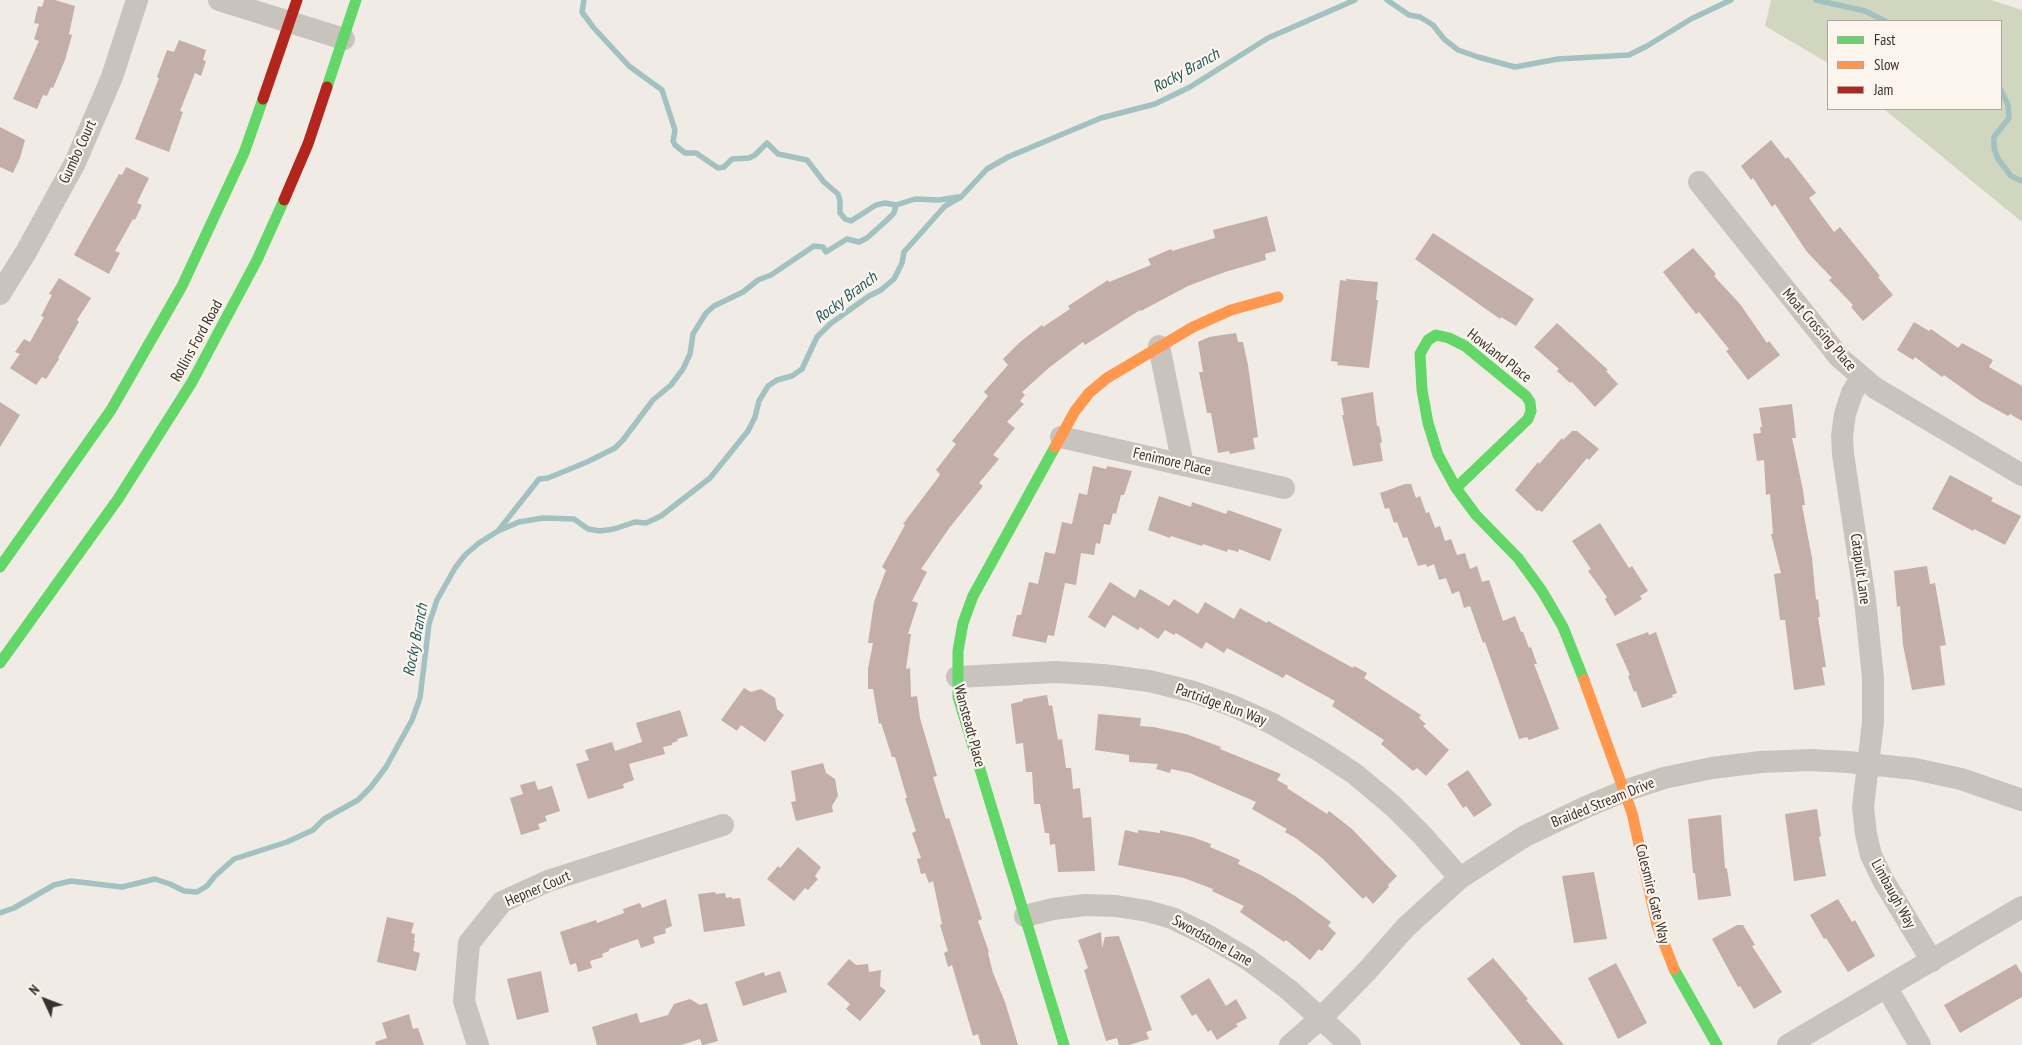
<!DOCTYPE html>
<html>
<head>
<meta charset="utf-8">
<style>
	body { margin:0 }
	#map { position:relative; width:2022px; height:1045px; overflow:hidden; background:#f0ebe5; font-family:"PT Sans Narrow",sans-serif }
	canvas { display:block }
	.legend { position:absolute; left:1827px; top:20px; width:175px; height:90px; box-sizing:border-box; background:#fbf5ee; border:1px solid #aea6a0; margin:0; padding:6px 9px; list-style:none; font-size:15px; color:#3b302b }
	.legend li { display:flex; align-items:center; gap:10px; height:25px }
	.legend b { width:25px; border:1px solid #aea6a0 }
	.north { position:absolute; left:20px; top:975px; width:50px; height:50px; -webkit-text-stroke:4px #fbf5ee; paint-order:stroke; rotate:313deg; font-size:14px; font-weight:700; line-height:20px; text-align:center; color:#3b302b }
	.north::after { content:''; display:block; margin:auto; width:18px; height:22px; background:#3b302b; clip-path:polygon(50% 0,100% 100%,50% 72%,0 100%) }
</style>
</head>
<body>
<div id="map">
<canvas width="2022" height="1045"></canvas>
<ul class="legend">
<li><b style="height:6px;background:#63d668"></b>Fast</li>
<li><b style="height:6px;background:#ff974d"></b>Slow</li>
<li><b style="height:6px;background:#b3261e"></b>Jam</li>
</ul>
<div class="north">N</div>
</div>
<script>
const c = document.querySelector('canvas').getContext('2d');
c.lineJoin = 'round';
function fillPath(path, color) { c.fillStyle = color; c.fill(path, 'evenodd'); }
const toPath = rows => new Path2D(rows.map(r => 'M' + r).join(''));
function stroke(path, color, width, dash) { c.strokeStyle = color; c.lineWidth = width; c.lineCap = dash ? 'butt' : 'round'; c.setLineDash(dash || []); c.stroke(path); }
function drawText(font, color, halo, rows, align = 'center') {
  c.font = font + ' "PT Sans Narrow",sans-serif'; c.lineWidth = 4.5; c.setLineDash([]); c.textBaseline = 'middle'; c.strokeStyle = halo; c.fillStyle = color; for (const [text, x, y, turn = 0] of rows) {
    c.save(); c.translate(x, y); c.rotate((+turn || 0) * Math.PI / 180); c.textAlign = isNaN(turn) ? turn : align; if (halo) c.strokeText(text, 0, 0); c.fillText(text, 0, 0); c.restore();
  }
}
const green = toPath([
	[1771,0,1991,0,2022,10,2022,222,1884,109,2001,109,2001,21,1828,21,1828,63,1765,26]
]);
const stream = toPath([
	[584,0,582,12,593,27,629,66,662,90,675,130,673,141,675,145,685,153,696,153,718,168,724,167,732,159,749,158,755,155,767,143,778,154,807,160,824,182,838,194,840,201,840,213,845,219,851,221,876,205,885,203,896,205,915,199,939,200,958,197],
	[1387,0,1409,15,1420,17,1433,25,1444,39,1458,50,1478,57,1515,67,1558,59,1629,55,1647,46,1691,19,1731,0],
	[1816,0,1865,11,1885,21],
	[2001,90,2008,105,2009,118,1994,137,1994,148,1998,159,2011,176,2022,181],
	[498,531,539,479,548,478,587,462,615,448,623,440,653,400,671,385,683,369,690,354,693,334,706,313,714,306,743,292,758,280,771,275,814,246,823,247,826,252,847,239,859,242,867,238,887,220,894,213,896,205],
	[0,913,14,908,54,885,71,881,122,887,155,879,170,884,184,891,197,892,207,886,215,876,234,859,287,842,313,830,324,819,358,800,371,787,386,767,412,720,420,698,429,624,437,600,455,568,465,555,479,543,498,531,519,522,543,518,574,519,588,529,600,531,614,529,635,522,646,523,661,516,710,478,748,431,755,417,759,401,768,386,777,380,792,376,802,369,817,337,830,324,869,296,881,290,894,279,902,263,904,252,945,206,961,197,987,169,1008,157,1101,118,1155,104,1190,87,1268,38,1355,0]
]);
const building = toPath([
	[44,0,55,0,75,6,69,34,72,35,65,60,53,88,51,87,47,96,43,95,37,109,13,99,39,41,34,39,39,24,34,23,38,6,42,7],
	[179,40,206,50,203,60,206,61,201,76,195,73,180,111,183,112,169,152,135,139,159,78,157,77,167,50,174,52],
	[0,127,25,140,20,158,13,173,0,167],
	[1771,140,1786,159,1788,157,1816,193,1809,198,1834,232,1840,227,1880,276,1878,277,1893,295,1863,321,1851,307,1853,305,1829,280,1832,278,1807,252,1775,204,1772,207,1753,178,1751,180,1741,166],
	[126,167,149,178,137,203,142,205,135,220,133,219,115,251,120,253,109,274,74,255,119,174,122,175],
	[1267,216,1276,251,1265,254,1266,260,1225,272,1188,286,1141,311,1140,310,1085,345,1083,342,1050,367,1022,392,1025,395,1020,401,1024,404,1007,422,1015,428,993,455,999,459,979,483,983,486,950,527,921,569,927,572,912,601,918,603,908,634,911,634,906,669,910,668,911,697,917,696,920,718,937,776,933,777,946,819,949,818,982,919,978,921,989,952,988,953,993,973,1005,1002,1018,1045,981,1045,978,1034,973,1036,952,965,948,967,944,953,948,951,940,925,942,924,933,881,929,883,925,873,921,874,917,859,921,858,912,833,916,831,905,798,907,798,895,757,892,757,881,723,879,724,873,689,868,689,868,669,873,643,868,643,874,602,886,570,882,567,905,525,903,524,937,479,940,474,936,470,956,444,952,441,988,396,984,392,1008,365,1003,359,1020,342,1042,325,1043,327,1070,309,1068,306,1108,280,1109,282,1151,265,1148,259,1171,249,1172,251,1215,238,1213,230],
	[1433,233,1534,299,1516,326,1501,317,1500,319,1415,259],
	[1693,248,1716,274,1714,276,1740,304,1767,343,1769,341,1780,355,1748,380,1726,351,1729,349,1699,312,1696,314,1663,272],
	[59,278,91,298,77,320,79,322,58,358,59,359,46,379,42,377,36,385,10,368,20,354,15,352,24,339,30,342,44,317,41,316,52,295,49,294],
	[1346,279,1378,282,1376,300,1378,300,1369,368,1337,365,1338,362,1331,361,1340,280,1346,281],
	[1914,322,1929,331,1931,329,1958,348,1962,343,1993,360,1989,367,2022,386,2022,421,2010,414,2008,416,1979,400,1944,375,1942,377,1915,357,1913,360,1897,350],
	[1557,323,1608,370,1606,371,1618,384,1595,407,1572,382,1570,383,1557,371,1559,369,1534,347],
	[1236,333,1238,342,1243,342,1248,365,1258,437,1253,438,1255,449,1230,454,1229,451,1218,453,1211,413,1207,413,1199,372,1203,372,1198,342,1209,337],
	[1373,392,1377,426,1379,426,1382,442,1380,443,1383,461,1353,466,1342,415,1344,415,1341,398],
	[0,402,20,415,0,447],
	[1792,404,1796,438,1792,438,1803,490,1805,505,1802,505,1812,558,1816,600,1818,599,1820,617,1818,617,1826,667,1822,667,1825,685,1794,690,1785,620,1780,620,1774,574,1781,573,1771,534,1773,534,1770,494,1766,495,1764,460,1757,461,1753,434,1761,433,1760,427,1762,427,1759,408],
	[1572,431,1577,431,1599,449,1589,460,1587,458,1542,512,1539,510,1537,511,1515,490,1538,462,1539,464,1562,438,1563,440],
	[1093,466,1106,469,1107,466,1132,471,1124,495,1121,495,1116,514,1113,513,1110,525,1104,524,1100,544,1096,543,1094,555,1081,553,1076,585,1065,583,1054,636,1048,635,1046,643,1012,636,1017,615,1021,615,1029,582,1038,584,1045,552,1055,554,1062,522,1072,524,1079,493,1087,495],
	[1950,475,1993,498,1991,501,2021,516,2005,545,1974,529,1973,531,1932,509],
	[1405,484,1411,484,1416,498,1420,496,1426,513,1429,512,1435,528,1440,526,1445,541,1451,539,1457,555,1465,553,1470,569,1477,566,1482,582,1489,580,1503,621,1515,616,1521,632,1523,632,1529,648,1531,647,1537,664,1534,664,1559,729,1529,740,1527,737,1519,739,1485,642,1483,643,1470,606,1464,608,1459,591,1452,594,1446,578,1439,580,1434,564,1427,567,1426,564,1418,566,1407,537,1403,538,1397,522,1394,523,1389,508,1385,509,1380,493],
	[1159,496,1191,507,1192,502,1226,514,1228,510,1282,529,1270,561,1239,549,1238,552,1228,549,1227,552,1203,544,1202,546,1171,536,1170,538,1148,530],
	[1600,523,1629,568,1632,566,1648,591,1640,596,1642,599,1615,616,1605,599,1607,597,1588,571,1591,569,1572,541],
	[1927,566,1930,584,1935,583,1946,645,1940,646,1945,685,1912,690,1903,645,1900,606,1897,607,1894,571],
	[1110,582,1135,598,1140,589,1169,606,1174,599,1198,614,1205,602,1234,619,1240,608,1267,623,1268,621,1353,668,1354,666,1367,673,1364,678,1421,715,1419,718,1426,724,1423,726,1449,750,1426,776,1417,768,1413,771,1381,744,1384,740,1332,706,1335,701,1286,674,1283,678,1227,648,1224,653,1206,642,1202,649,1176,633,1174,635,1165,630,1158,639,1140,627,1138,630,1113,615,1105,628,1088,617],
	[1648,632,1649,635,1656,632,1677,693,1672,695,1673,697,1642,708,1636,691,1634,692,1628,676,1630,675,1616,644],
	[744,688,751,692,761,689,775,698,777,709,784,715,765,742,741,725,737,731,721,720],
	[1047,695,1049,706,1052,705,1058,740,1062,739,1066,768,1071,768,1073,789,1080,788,1083,818,1091,817,1095,871,1058,872,1055,844,1050,845,1049,833,1045,833,1040,804,1034,804,1032,772,1026,772,1023,743,1016,744,1011,704,1023,701,1023,699],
	[680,710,688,736,677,739,678,741,672,743,672,745,663,747,665,754,629,764,634,780,623,784,624,788,588,799,576,764,589,760,585,750,612,742,615,751,642,742,636,723],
	[1098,714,1141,718,1140,726,1153,727,1186,734,1221,747,1220,749,1281,774,1277,780,1288,786,1287,788,1327,814,1329,811,1352,829,1397,876,1388,885,1389,887,1373,904,1366,896,1363,899,1322,858,1297,839,1285,832,1287,829,1252,809,1256,802,1190,773,1171,769,1170,773,1156,769,1158,764,1129,762,1129,755,1095,750],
	[823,763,826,773,835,779,838,796,832,806,833,812,796,821,791,802,796,801,791,771],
	[1468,770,1492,805,1474,817,1466,806,1463,808,1447,784],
	[535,781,538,790,552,786,560,811,545,816,547,821,538,824,540,829,521,835,510,798,523,794,520,785],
	[1817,809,1821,836,1819,837,1826,876,1794,881,1785,814],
	[1721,815,1725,868,1727,869,1731,896,1698,900,1695,873,1693,873,1688,819],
	[1125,830,1138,833,1138,830,1160,833,1160,830,1192,837,1211,844,1210,847,1240,860,1238,864,1261,875,1295,896,1331,922,1328,926,1336,933,1322,951,1319,949,1310,960,1286,940,1284,942,1240,912,1244,906,1212,891,1213,889,1184,878,1118,865],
	[798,847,821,867,815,876,818,879,808,890,805,888,794,901,767,879,778,866,780,868],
	[1594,872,1607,939,1574,943,1562,876],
	[715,892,716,894,725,893,726,898,732,897,732,899,740,898,745,926,704,932,698,894],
	[666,899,672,926,665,929,666,933,653,937,655,943,641,948,638,939,609,949,609,951,602,954,603,957,590,961,592,968,578,972,576,963,570,965,560,932,596,920,597,923,624,913,623,909,640,903,642,908],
	[1838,899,1852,922,1855,920,1875,956,1848,972,1826,938,1824,939,1810,915],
	[387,917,414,923,411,933,415,934,414,941,415,941,413,951,420,953,416,971,377,962],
	[1737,925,1743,925,1755,945,1752,946,1782,992,1754,1009,1740,986,1738,987,1712,939],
	[1101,932,1102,948,1105,937,1119,936,1152,1030,1146,1032,1149,1039,1129,1045,1119,1045,1117,1038,1106,1041,1084,970,1088,968,1078,940],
	[1493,958,1528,999,1526,1000,1564,1045,1521,1045,1467,979],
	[849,959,856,965,868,964,869,972,881,970,880,986,886,991,860,1021,846,1009,850,1004,827,984],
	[1616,963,1647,1023,1618,1039,1588,978],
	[2016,964,2022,974,2022,997,1960,1033,1944,1005],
	[541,971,549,1012,517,1020,507,979],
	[780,971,787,992,743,1006,735,982,764,972,765,976],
	[1209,978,1226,1006,1236,999,1247,1018,1236,1024,1238,1026,1217,1040,1211,1030,1208,1032,1196,1014,1192,1016,1180,996],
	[690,999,700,1005,707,1003,718,1041,704,1045,702,1045,700,1039,681,1045,597,1045,592,1027,637,1013,640,1023,668,1015,674,1004],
	[409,1014,413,1029,418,1028,424,1045,376,1045,375,1042,387,1038,382,1023]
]);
const street = toPath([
	[219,0,344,39],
	[1699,182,1840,358,1875,388,2022,475],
	[0,294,26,252,75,163,112,77,137,0],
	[1159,346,1183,465],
	[1861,378,1852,393,1845,414,1842,436,1843,454,1865,600,1873,678,1873,722,1863,807,1866,834,1871,855,1883,880,1932,961],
	[1061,437,1284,488],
	[957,677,1056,672,1103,675,1149,681,1194,692,1233,706,1273,724,1320,751,1355,774,1393,806,1422,835,1460,878],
	[1025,916,1053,909,1085,905,1116,906,1147,911,1172,918,1207,935,1249,960,1289,990,1350,1045],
	[1887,988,1920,1045],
	[478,1045,464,1001,469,943,502,902,548,881,723,825],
	[1290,1045,1321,1018,1367,971,1406,927,1460,878,1525,836,1586,807,1624,791,1664,778,1712,768,1761,762,1810,760,1848,762,1915,769,1961,779,2022,800],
	[1788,1045,2022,907]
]);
const fast = toPath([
	[327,87,356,0],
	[1055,447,973,596,963,623,958,651,958,697,1064,1045],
	[1456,488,1438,455,1428,423,1422,390,1420,354,1428,340,1436,335,1449,338,1465,346,1526,396,1530,402,1531,411,1528,419,1456,488,1476,515,1518,558,1542,591,1563,627,1584,680],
	[0,567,111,410,182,286,244,153,263,99],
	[0,663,118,499,192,382,257,260,284,200],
	[1674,969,1717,1045]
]);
const slow = toPath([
	[1055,447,1075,411,1089,393,1107,378,1193,327,1231,310,1278,297],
	[1584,680,1632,813,1657,925,1674,969]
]);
const jam = toPath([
	[263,99,297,0],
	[284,200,308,144,327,87]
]);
const streetNames = [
	["Gumbo Court",78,152,-65],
	["Moat Crossing Place",1819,330,49],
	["Rollins Ford Road",197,341,-61],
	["Howland Place",1499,356,38],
	["Fenimore Place",1172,462,13],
	["Catapult Lane",1860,569,82],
	["Partridge Run Way",1221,705,20],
	["Wansteadt Place",969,726,75],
	["Braided Stream Drive",1603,803,-22],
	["Hepner Court",538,889,-23],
	["Colesmire Gate Way",1652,894,76],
	["Limbaugh Way",1893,894,61],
	["Swordstone Lane",1212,941,29]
];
const waterNames = [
	["Rocky Branch",1186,71,-29],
	["Rocky Branch",846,298,-37],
	["Rocky Branch",416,640,-79]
];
fillPath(green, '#d1d6bf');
stroke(stream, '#a1c2c1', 5.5);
fillPath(building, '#c3afa7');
stroke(street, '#c9c3be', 22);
stroke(fast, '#63d668', 11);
stroke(slow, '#ff974d', 11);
stroke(jam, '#b3261e', 11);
drawText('15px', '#3b302b', '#fbf5ee', streetNames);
drawText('italic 16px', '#1f5a5e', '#fbf5ee', waterNames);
</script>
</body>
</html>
